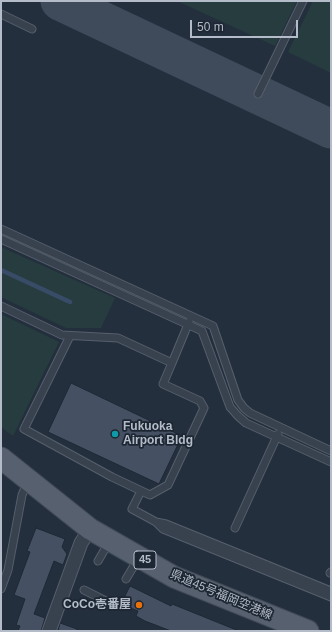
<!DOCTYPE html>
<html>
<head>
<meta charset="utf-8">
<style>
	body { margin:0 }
	#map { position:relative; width:332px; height:632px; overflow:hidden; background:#242f3e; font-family:Helvetica,sans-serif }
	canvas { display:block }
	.frame { position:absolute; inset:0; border:2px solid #b4bcc9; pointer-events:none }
	.scale { position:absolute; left:190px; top:20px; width:108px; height:18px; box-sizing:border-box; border:2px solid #b4bcc9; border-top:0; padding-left:5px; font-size:12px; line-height:14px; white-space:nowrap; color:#b4bcc9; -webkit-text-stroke:3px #1d2633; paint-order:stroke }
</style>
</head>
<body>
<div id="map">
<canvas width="332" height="632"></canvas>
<div class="frame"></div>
<div class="scale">50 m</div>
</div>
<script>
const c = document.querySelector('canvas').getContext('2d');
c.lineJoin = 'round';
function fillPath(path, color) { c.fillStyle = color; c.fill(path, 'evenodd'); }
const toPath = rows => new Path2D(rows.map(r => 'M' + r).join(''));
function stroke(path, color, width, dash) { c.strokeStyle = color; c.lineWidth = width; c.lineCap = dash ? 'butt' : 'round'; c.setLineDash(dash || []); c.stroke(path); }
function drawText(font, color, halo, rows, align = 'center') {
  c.font = font + ' Helvetica,"Noto Sans JP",sans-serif'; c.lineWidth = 3.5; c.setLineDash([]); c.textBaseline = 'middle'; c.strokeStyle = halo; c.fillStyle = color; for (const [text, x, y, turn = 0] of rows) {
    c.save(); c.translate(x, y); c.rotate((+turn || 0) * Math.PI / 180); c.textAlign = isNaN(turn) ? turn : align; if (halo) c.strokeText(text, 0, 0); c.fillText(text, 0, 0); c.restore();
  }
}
const green = toPath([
	[177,1,297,1,275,46],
	[313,1,331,1,331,73,288,52],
	[1,247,115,298,101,328,66,328,1,297],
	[1,314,59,342,13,436,1,427]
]);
const stream = toPath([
	[1,270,70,302]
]);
const taxiway = toPath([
	[60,1,331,129]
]);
const building = toPath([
	[71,383,182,436,159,484,48,432,71,383],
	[36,528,65,539,62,547,67,554,63,565,54,561,34,614,45,618,41,631,18,631,20,626,16,625,25,599,14,595,30,552,27,551,36,528],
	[130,586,171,606,172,604,239,631,171,631,145,621,136,616,138,611,121,604,130,586],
	[60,623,77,629,76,631,58,631,60,623]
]);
const service = toPath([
	[1,14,32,29],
	[258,94,303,1],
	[1,229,213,326,238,400,244,408,250,413,331,451],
	[1,239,202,331,230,407,238,416,246,423,331,462],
	[1,306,62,335,118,338,172,363,189,322],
	[70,336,24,429,112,477,150,495,168,485,204,408,200,401,163,384,172,363],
	[141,491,132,509,156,522,163,529,331,597],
	[156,522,166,524,331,591],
	[235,528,278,434],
	[98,561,109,542],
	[330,573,331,572],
	[126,579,138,559],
	[1,589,8,570,22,495,27,483],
	[84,590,114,605]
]);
const minor = toPath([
	[49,631,81,543,90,529]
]);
const primary = toPath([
	[1,458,90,529,174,577,308,631]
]);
const markers = [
	[115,434,4,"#0f9aa8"],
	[139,605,4,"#e8710a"]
];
const shields = [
	[145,560,22]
];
const shieldNames = [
	["45",145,560]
];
const poiNames = [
	["Fukuoka",123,427],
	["Airport Bldg",123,441],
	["CoCo壱番屋",131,605,"right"]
];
const streetNames = [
	["県道45号福岡空港線",221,595,23]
];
fillPath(green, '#263c3f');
stroke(stream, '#394c67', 4.5);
stroke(taxiway, '#3f4a5a', 39);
fillPath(building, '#455162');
stroke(building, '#1f2835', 1);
stroke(service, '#565f6c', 9);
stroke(minor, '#565f6c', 15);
stroke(primary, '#414a57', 23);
stroke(service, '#38414e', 7);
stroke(minor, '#38414e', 13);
stroke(primary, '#56606e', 21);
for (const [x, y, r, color] of markers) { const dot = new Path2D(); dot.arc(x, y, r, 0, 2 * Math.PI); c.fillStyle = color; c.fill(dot); stroke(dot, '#1d2633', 1.5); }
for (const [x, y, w] of shields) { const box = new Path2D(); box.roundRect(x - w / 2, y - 9, w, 18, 3); c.fillStyle = '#1d2633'; c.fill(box); stroke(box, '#b4bcc9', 1); }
drawText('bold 11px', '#b4bcc9', null, shieldNames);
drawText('bold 12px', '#b4bcc9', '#1d2633', poiNames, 'left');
drawText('12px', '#b4bcc9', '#1d2633', streetNames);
</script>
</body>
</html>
